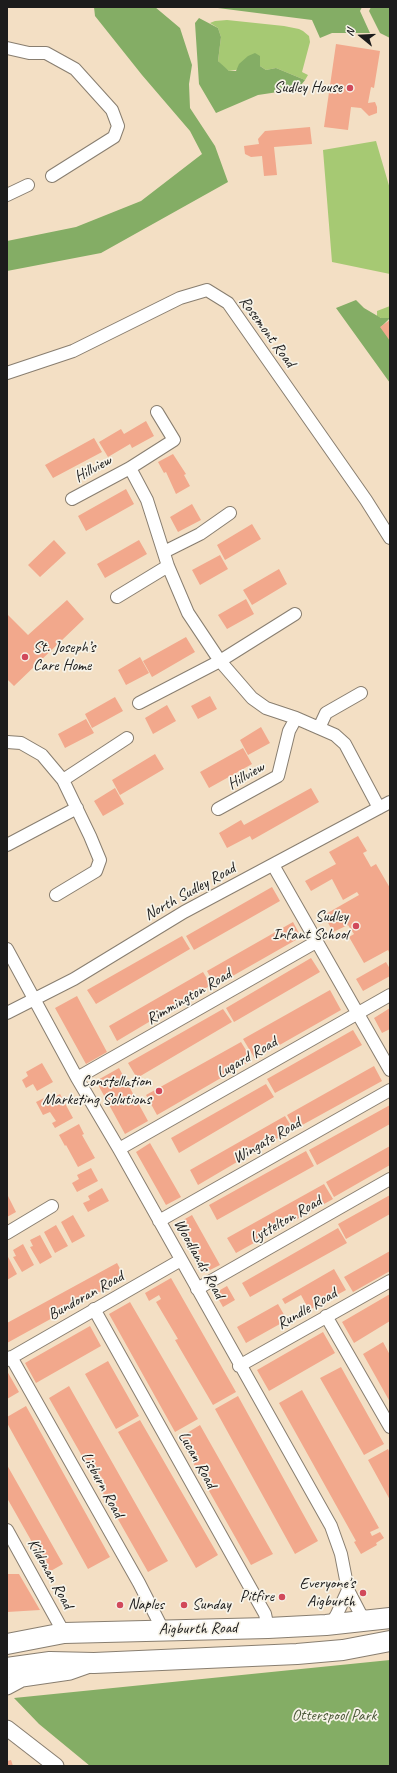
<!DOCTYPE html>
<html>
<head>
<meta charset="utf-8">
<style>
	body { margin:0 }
	#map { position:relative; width:397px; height:1773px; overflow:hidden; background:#f3dfc4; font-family:Caveat,sans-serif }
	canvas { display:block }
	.frame { position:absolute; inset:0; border:8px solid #1c1c1c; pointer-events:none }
	.north { position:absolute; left:341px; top:16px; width:40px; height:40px; -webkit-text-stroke:3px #f7f3e8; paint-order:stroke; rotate:288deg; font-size:11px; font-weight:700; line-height:16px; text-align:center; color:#1c1c1c }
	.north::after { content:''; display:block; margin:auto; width:14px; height:18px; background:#1c1c1c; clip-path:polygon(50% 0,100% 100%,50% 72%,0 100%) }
</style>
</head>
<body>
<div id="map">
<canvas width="397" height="1773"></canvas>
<div class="frame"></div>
<div class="north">N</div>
</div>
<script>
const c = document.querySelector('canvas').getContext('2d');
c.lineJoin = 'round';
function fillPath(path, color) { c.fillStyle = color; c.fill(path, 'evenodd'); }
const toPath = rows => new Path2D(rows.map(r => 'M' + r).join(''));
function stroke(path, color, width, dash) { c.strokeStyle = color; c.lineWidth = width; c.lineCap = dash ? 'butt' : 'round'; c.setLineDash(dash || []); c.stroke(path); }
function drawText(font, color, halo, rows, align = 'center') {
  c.font = font + ' Caveat,sans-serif'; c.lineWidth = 3.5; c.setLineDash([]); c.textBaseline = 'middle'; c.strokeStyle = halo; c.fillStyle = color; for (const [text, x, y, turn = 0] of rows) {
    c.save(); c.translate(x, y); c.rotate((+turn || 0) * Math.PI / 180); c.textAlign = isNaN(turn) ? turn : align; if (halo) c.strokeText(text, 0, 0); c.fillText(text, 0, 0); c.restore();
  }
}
const green = toPath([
	[227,20,284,26,299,29,303,31,309,36,310,42,302,72,308,75,305,80,276,68,266,70,260,66,229,71,222,66,218,61,221,37,218,28,210,23,215,21],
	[376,141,390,189,390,274,332,262,323,150],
	[390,306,390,318,381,318,377,316,377,311]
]);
const forest = toPath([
	[94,7,155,7,180,28,192,65,189,84,190,108,215,146,228,182,101,253,7,271,7,241,76,227,141,201,202,154,190,131,142,75,95,16],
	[210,7,362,7,360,11,370,33,332,33,320,38,312,20],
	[371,7,390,7,390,38,380,33,369,11],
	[199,18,218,28,221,37,218,61,229,71,236,71,239,64,248,56,255,53,260,56,260,66,266,70,276,68,305,80,298,89,258,95,216,113,199,84,195,23],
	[356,300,364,308,381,318,390,318,381,327,390,339,390,383,336,308],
	[390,1660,390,1766,90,1766,39,1724,14,1698]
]);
const building = toPath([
	[336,44,380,51,374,88,371,87,368,103,375,102,377,107,377,113,369,116,361,108,351,107,348,130,324,127],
	[310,127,312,144,274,147,277,175,264,176,262,156,251,157,245,154,244,146,259,144,258,139,265,131],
	[390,320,390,341,380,327],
	[146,421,154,436,132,448,130,444,108,457,99,442,121,429,124,434],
	[94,438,102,452,53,478,45,465],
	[173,454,186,474,184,475,190,486,176,494,166,472,164,473,158,462],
	[126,489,134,504,86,531,78,516],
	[192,504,201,520,178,532,170,517],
	[252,524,261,539,225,560,217,545],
	[54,540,66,553,40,577,28,565],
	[139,540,147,554,105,578,97,564],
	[220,555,228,569,200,585,192,570],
	[279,569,287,584,252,605,243,590],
	[246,599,254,614,227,629,218,615],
	[67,600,84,619,14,686,7,679,7,614,28,635],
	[186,637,195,652,152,677,143,661],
	[140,657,149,673,126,685,118,670],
	[210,696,217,709,198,719,191,706],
	[115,697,123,711,92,728,85,714],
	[167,705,176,721,153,734,145,718],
	[86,719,94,733,65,748,58,734],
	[261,727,270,743,248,755,240,740],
	[243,748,252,764,209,788,200,772],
	[155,754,164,769,120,795,112,780],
	[115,788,124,804,103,816,94,801],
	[311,788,319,802,252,840,250,836,227,848,219,833,241,820,244,825],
	[358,836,367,851,363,853,371,867,376,864,390,888,390,954,388,950,364,963,349,937,354,934,348,925,333,932,324,915,359,895,357,892,343,900,332,879,311,891,305,881,336,864,329,852],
	[272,887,280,901,194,950,186,936],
	[293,922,301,937,215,986,207,971],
	[182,936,190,949,96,1004,87,990],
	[311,958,320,972,234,1022,226,1008],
	[386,962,390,969,390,976,363,991,356,979],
	[203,972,211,985,117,1041,109,1026],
	[330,990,341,1010,255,1059,243,1039],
	[77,996,107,1052,86,1064,55,1008],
	[390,1008,390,1029,382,1033,374,1018],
	[223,1009,232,1022,137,1078,128,1063],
	[353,1030,362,1045,275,1093,267,1079],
	[241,1042,252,1060,157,1115,146,1095],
	[42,1063,53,1082,37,1091,33,1084,26,1088,22,1080,28,1076,26,1072],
	[374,1066,382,1081,295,1129,287,1115],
	[119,1068,148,1121,125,1134,96,1081],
	[266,1084,274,1097,179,1153,171,1138],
	[60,1094,73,1118,55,1128,52,1123,56,1121,50,1112,43,1115,36,1102,48,1096,50,1099],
	[390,1105,390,1124,317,1165,309,1150],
	[285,1116,293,1129,198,1185,190,1170],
	[79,1124,84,1134,82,1135,95,1158,78,1167,66,1145,65,1146,59,1135],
	[150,1143,181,1197,166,1205,136,1152],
	[390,1146,390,1165,334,1197,326,1182],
	[306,1151,314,1166,217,1220,209,1205],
	[91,1168,98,1181,77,1192,72,1183,79,1179,77,1175],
	[324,1184,333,1199,236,1253,227,1238],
	[102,1188,109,1201,88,1212,83,1203,90,1200,88,1196],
	[7,1194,16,1212,7,1217],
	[390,1195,390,1214,346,1239,338,1224],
	[73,1215,85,1236,72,1243,61,1222],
	[192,1215,220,1265,204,1273,176,1224],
	[56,1225,68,1246,55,1253,44,1232],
	[338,1228,347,1243,250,1297,242,1283],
	[40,1235,52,1257,40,1264,30,1247,33,1246,30,1240],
	[23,1244,34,1265,22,1272,13,1257,16,1256,13,1250],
	[390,1251,390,1271,353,1292,344,1277],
	[7,1255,17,1274,7,1280],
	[117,1263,125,1278,7,1343,7,1323],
	[334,1269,346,1290,309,1310,301,1295,285,1304,282,1299],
	[171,1278,236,1392,213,1405,175,1340,178,1339,156,1302,161,1299,159,1295,149,1301,145,1293],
	[227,1286,235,1300,223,1307,215,1293],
	[390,1294,390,1321,354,1343,342,1322],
	[130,1302,198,1419,175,1432,109,1314],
	[278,1304,287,1320,246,1343,237,1327],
	[90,1326,101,1346,36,1383,25,1363],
	[323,1332,335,1353,269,1391,257,1370],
	[383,1342,390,1355,390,1402,363,1354],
	[108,1361,139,1416,116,1429,85,1374],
	[341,1367,384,1444,364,1455,320,1378],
	[7,1371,19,1392,7,1399],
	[69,1386,168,1561,148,1572,49,1398],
	[302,1390,379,1528,370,1532,372,1536,380,1532,384,1538,376,1543,377,1545,361,1554,354,1542,356,1541,279,1403],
	[238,1396,318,1541,295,1554,215,1409],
	[26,1406,110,1557,88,1569,7,1423,7,1417],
	[140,1420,218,1555,196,1568,118,1432],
	[200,1425,273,1554,251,1565,179,1438],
	[388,1449,390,1453,390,1500,368,1460],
	[7,1465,63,1564,49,1572,7,1498],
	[7,1574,19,1574,40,1610,7,1612],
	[11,1760,13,1766,7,1766,7,1761]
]);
const minor = toPath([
	[7,48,29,53,46,53,75,69,112,110,118,126,114,137,52,176],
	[7,195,28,185],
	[7,373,73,351,180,298,207,290,228,303,366,500,390,538],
	[130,468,147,500,168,566,188,613,220,661,252,698,266,708,296,718,335,735,345,744,379,808],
	[72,499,130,468,174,440,157,412],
	[164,552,200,534,230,513],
	[117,597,168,566],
	[139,703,220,661,295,614],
	[319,728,326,713,361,693],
	[7,742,21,743,42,755,63,780,90,836,100,860,96,871,56,895],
	[63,780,127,738],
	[218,809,278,776,289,731,296,718],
	[7,845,77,808],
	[273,865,390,1070],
	[7,949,77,1078,119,1149,331,1526,341,1554,348,1590,361,1615,372,1620],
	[7,1013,74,979,184,912,390,802],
	[77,1078,316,942],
	[119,1149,390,995],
	[159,1221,390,1090],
	[7,1233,52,1206],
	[197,1289,390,1179],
	[94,1309,265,1614,268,1628],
	[326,1316,390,1427],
	[11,1357,139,1583,163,1630],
	[7,1360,181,1260],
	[239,1366,390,1281],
	[7,1530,64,1633],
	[327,1624,333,1621,337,1614,348,1590]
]);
const tertiary = toPath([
	[7,1687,22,1679,70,1672,87,1666],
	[7,1728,56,1766]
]);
const trunk = toPath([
	[7,1644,64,1633,268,1628,326,1625,390,1618],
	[7,1668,50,1662,94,1663,297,1654,343,1650,390,1641]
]);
const markers = [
	[350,88,4,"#d1495b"],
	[25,657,4,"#d1495b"],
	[356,926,4,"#d1495b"],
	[159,1091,4,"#d1495b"],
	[363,1593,4,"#d1495b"],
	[282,1597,4,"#d1495b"],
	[120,1605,4,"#d1495b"],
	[184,1605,4,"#d1495b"]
];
const poiNames = [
	["Sudley House",342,88],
	["St. Joseph’s",33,648,"left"],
	["Care Home",33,666,"left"],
	["Sudley",348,917],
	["Infant School",348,935],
	["Constellation",151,1082],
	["Marketing Solutions",151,1100],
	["Everyone's",355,1584],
	["Aigburth",355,1602],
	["Pitfire",274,1597],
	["Naples",128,1605,"left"],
	["Sunday",192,1605,"left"]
];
const streetNames = [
	["Rosemont Road",267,332,54],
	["Hillview",93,469,-29],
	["Hillview",246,776,-30],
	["North Sudley Road",190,892,-29],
	["Rimmington Road",189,997,-30],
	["Lugard Road",247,1058,-30],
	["Wingate Road",267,1141,-30],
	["Lyttelton Road",286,1220,-30],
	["Woodlands Road",199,1259,61],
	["Bundoran Road",86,1296,-29],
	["Rundle Road",307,1309,-30],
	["Lucan Road",197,1460,61],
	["Lisburn Road",102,1485,61],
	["Kildonan Road",50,1574,61],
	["Aigburth Road",198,1629,-1]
];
const parkNames = [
	["Otterspool Park",334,1716]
];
fillPath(green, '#a6c973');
fillPath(forest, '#84ad65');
fillPath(building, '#f2a88c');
stroke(minor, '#887e70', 14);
stroke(tertiary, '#887e70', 17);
stroke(trunk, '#887e70', 22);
stroke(minor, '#fff', 12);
stroke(tertiary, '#fff', 15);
stroke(trunk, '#fff', 20);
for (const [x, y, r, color] of markers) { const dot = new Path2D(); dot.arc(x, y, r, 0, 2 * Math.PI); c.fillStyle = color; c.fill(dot); stroke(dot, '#f7f3e8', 1.5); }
drawText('16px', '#1c1c1c', '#f7f3e8', poiNames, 'right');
drawText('16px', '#1c1c1c', '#f7f3e8', streetNames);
drawText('16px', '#4c593a', '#f7f3e8', parkNames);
</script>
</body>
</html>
